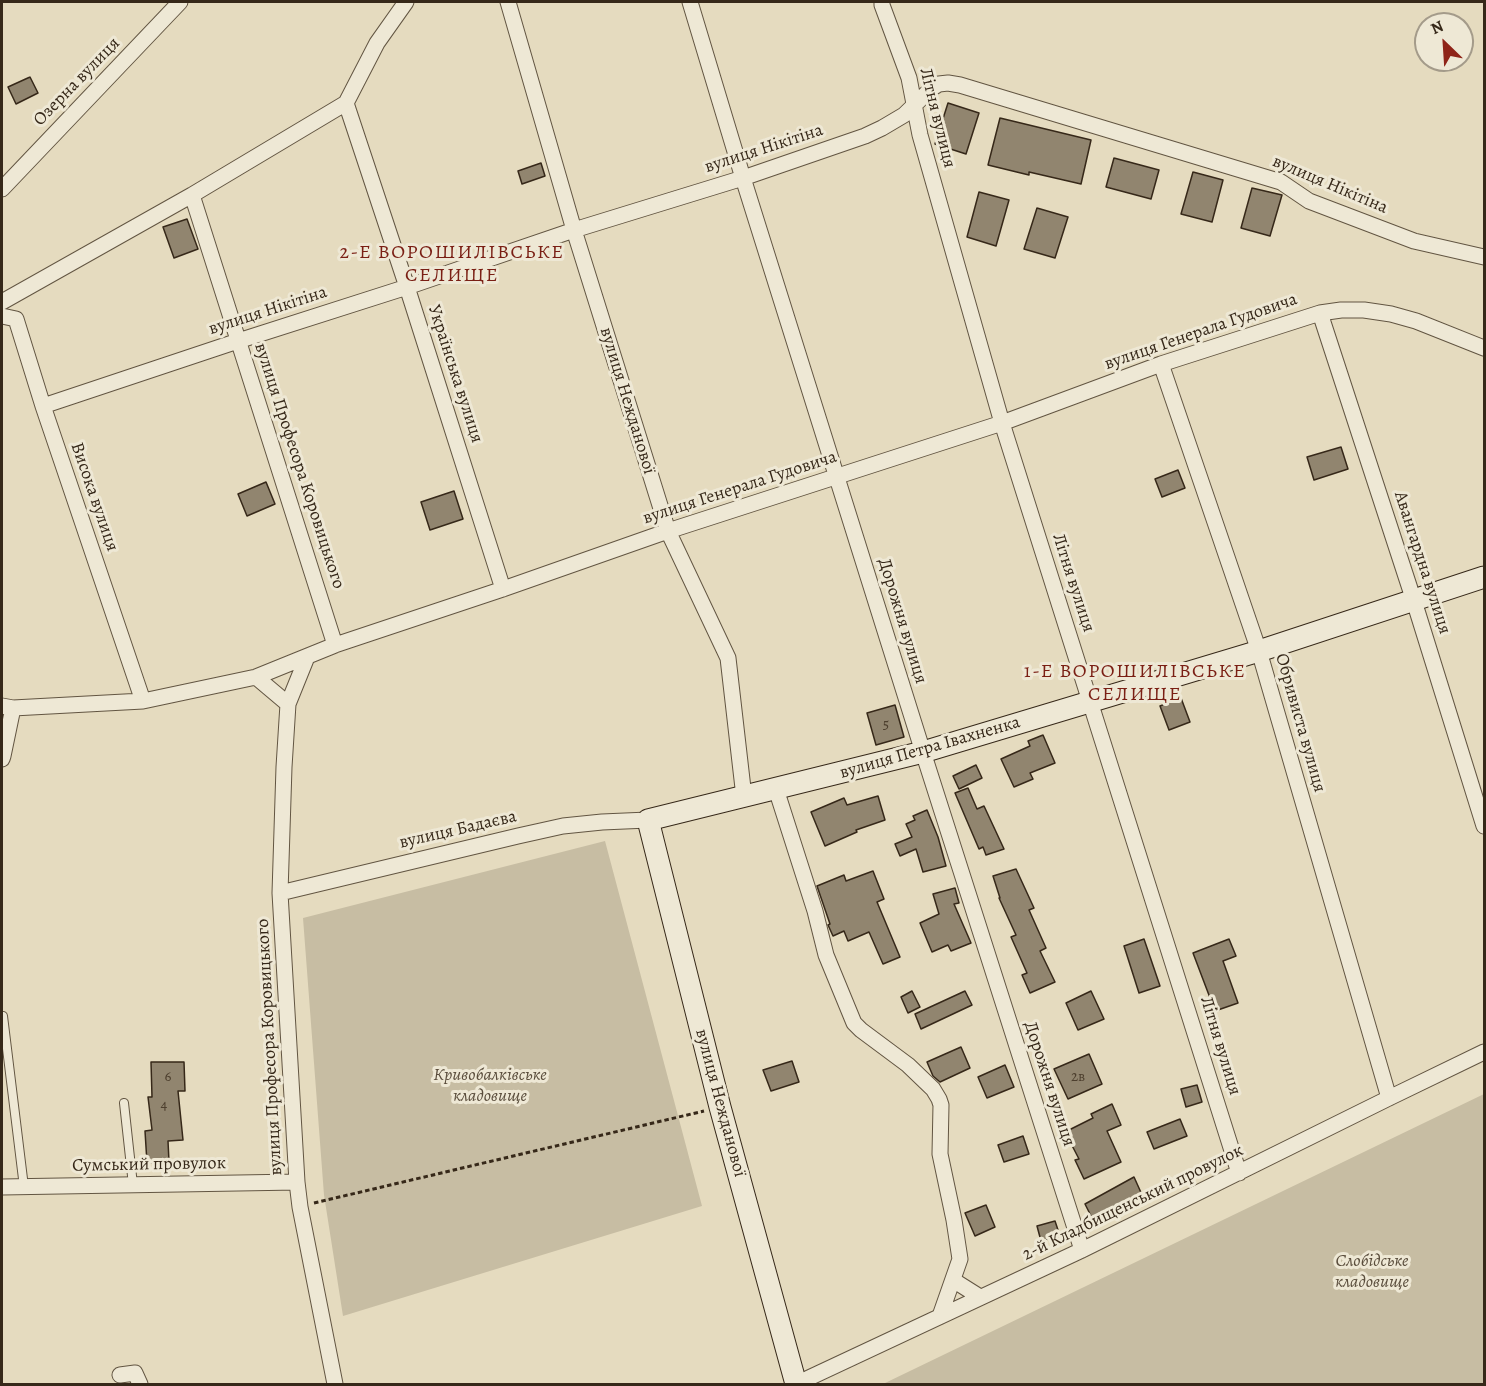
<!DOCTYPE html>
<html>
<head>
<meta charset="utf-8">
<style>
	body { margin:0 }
	#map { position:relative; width:1486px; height:1386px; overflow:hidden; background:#e5dbbf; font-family:Alegreya,serif }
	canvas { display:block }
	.frame { position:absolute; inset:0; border:3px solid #362819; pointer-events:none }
	.north { position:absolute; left:1414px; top:12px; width:60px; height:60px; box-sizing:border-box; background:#eee8d5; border:2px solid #a49b8a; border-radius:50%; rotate:335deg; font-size:16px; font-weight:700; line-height:24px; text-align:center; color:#362819 }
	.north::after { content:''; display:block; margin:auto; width:21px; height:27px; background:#8f2418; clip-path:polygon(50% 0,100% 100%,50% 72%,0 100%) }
</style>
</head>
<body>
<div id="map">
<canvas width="1486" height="1386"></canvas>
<div class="frame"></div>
<div class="north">N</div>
</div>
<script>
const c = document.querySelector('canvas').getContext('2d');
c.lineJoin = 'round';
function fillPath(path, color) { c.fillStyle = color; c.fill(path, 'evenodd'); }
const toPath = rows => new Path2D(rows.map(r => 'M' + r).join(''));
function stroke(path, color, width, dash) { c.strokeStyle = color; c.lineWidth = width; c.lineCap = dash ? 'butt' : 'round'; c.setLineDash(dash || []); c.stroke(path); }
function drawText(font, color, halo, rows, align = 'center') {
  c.font = font + ' Alegreya,serif'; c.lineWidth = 6; c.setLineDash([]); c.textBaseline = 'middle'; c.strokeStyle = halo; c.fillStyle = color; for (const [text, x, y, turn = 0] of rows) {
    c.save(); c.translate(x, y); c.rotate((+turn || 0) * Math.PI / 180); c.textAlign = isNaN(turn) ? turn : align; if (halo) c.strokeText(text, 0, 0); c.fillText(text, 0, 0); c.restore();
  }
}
const green = toPath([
	[605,841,702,1206,343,1316,324,1195,303,918],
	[1484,1094,1484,1384,883,1384]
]);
const building = toPath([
	[30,77,38,93,16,104,8,87,30,77],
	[948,103,979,113,966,154,935,144,948,103],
	[1000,118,1091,140,1081,184,1029,172,1029,175,988,165,1000,118],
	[1114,158,1159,170,1151,199,1106,187,1114,158],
	[541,163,545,176,522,184,518,171,541,163],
	[1193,172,1223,180,1212,222,1181,214,1193,172],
	[1252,188,1282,195,1270,236,1241,228,1252,188],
	[979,192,1009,200,996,246,967,237,979,192],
	[1037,208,1068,217,1055,258,1024,249,1037,208],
	[187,219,198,249,174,258,163,227,187,219],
	[1341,447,1348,469,1314,480,1307,457,1341,447],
	[1178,470,1185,488,1162,497,1155,479,1178,470],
	[266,482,275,504,247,516,238,494,266,482],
	[454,491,463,519,430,530,421,502,454,491],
	[1181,698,1190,722,1169,730,1160,706,1181,698],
	[895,705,904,737,876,745,867,713,895,705],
	[1043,735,1055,763,1030,773,1033,779,1014,787,1001,759,1030,746,1028,741,1043,735],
	[976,765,982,778,959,789,953,776,976,765],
	[968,788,977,809,984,806,1004,849,986,855,983,847,979,849,955,793,968,788],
	[878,796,885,820,856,830,857,832,825,846,811,812,844,798,847,805,878,796],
	[927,810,938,837,946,866,923,872,916,849,900,856,895,844,912,837,906,824,915,820,913,816,927,810],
	[1016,869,1034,908,1029,910,1046,948,1040,951,1055,982,1030,993,1022,975,1027,973,1011,937,1016,935,999,898,1000,898,993,876,1016,869],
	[873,871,884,899,877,902,900,957,883,964,869,932,848,941,844,931,833,936,828,925,830,924,817,886,844,875,846,881,873,871],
	[955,888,959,903,954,904,971,943,951,951,948,945,932,952,920,923,939,914,933,894,955,888],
	[1144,939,1160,986,1139,993,1124,946,1144,939],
	[1229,939,1236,956,1223,961,1238,1003,1215,1011,1193,953,1229,939],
	[912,991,920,1007,908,1013,901,997,912,991],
	[965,991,972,1005,921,1029,915,1014,965,991],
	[1091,991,1104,1019,1078,1030,1066,1003,1091,991],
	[961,1047,970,1068,940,1082,933,1076,927,1062,961,1047],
	[1089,1054,1102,1084,1068,1099,1054,1069,1089,1054],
	[792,1061,799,1082,771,1091,763,1070,792,1061],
	[151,1062,184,1062,185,1091,178,1091,183,1140,168,1141,169,1162,147,1163,145,1131,152,1130,148,1097,152,1097,151,1062],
	[1005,1065,1014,1087,987,1098,978,1077,1005,1065],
	[1197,1085,1202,1102,1186,1107,1181,1089,1197,1085],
	[1112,1104,1121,1125,1107,1131,1121,1162,1084,1179,1075,1160,1079,1159,1065,1132,1093,1118,1091,1114,1112,1104],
	[1180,1119,1187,1136,1154,1149,1147,1132,1180,1119],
	[1023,1136,1029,1154,1004,1162,998,1145,1023,1136],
	[1134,1177,1143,1197,1123,1206,1122,1205,1093,1220,1085,1204,1134,1177],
	[986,1205,995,1227,975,1236,965,1213,986,1205],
	[1055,1221,1060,1236,1041,1241,1037,1226,1055,1221]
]);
const path = toPath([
	[314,1203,704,1111]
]);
const lane = toPath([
	[3,1016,24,1187],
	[124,1103,133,1185]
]);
const street = toPath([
	[508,2,574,230,668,531,728,658,744,797],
	[690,2,743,178,923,752,1082,1250],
	[882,2,882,5,909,78,920,135,1002,423,1239,1173],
	[346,103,407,287,503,589],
	[2,189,180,2],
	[192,195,335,645],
	[2,302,192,195,346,103,377,43,406,2],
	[1320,313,1414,601,1484,826],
	[2,316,16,319,43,406,143,701],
	[1161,364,1259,651,1389,1098],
	[43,406,238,341,407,287,574,230,743,178,865,136,882,128,904,115,932,88,939,84,948,83,960,85,1281,182,1309,201,1414,241,1484,257],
	[256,677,288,704,284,767,280,893,297,1182,300,1207,335,1384],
	[288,704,307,657],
	[2,706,13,708,143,701,256,677,335,645,503,589,668,531,1002,423,1161,364,1320,313,1341,310,1364,310,1391,314,1416,321,1484,348],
	[2,759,3,756,13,708],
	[776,789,815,911,826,955,854,1023,861,1030,908,1065,933,1089,939,1099,941,1105,940,1154,954,1220,960,1259,940,1316],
	[280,893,518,836,563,826,602,822,648,820],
	[2,1187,297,1182],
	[953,1280,980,1297],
	[120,1375,135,1373,140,1384],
	[796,1384,1082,1250,1389,1098,1484,1052]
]);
const secondary = toPath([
	[796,1384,720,1107,648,820,923,752,1259,651,1484,577]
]);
const numberNames = [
	["5",886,725],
	["6",168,1077],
	["2в",1078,1077],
	["4",164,1105]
];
const streetNames = [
	["Озерна вулиця",77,82,-46],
	["Літня вулиця",937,118,76],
	["вулиця Нікітіна",764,149,-18],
	["вулиця Нікітіна",1330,185,23],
	["вулиця Нікітіна",268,311,-18],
	["вулиця Генерала Гудовича",1201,332,-19],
	["Українська вулиця",455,374,72],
	["вулиця Нежданової",627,401,73],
	["вулиця Професора Коровицького",299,466,72],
	["вулиця Генерала Гудовича",740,488,-18],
	["Висока вулиця",94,497,71],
	["Авангардна вулиця",1422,563,72],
	["Літня вулиця",1073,583,72],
	["Дорожня вулиця",902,621,73],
	["Обривиста вулиця",1300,723,74],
	["вулиця Петра Івахненка",930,748,-16],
	["вулиця Бадаєва",458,830,-13],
	["Літня вулиця",1220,1046,73],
	["вулиця Професора Коровицького",270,1047,-93],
	["Дорожня вулиця",1049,1084,72],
	["вулиця Нежданової",720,1103,75],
	["Сумський провулок",149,1165,-1],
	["2-й Кладбищенський провулок",1133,1203,-26]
];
const parkNames = [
	["Кривобалківське",490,1076],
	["кладовище",490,1097],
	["Слобідське",1372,1262],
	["кладовище",1372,1283]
];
const neighbourhoodNames = [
	["2-Е ВОРОШИЛІВСЬКЕ",452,253],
	["СЕЛИЩЕ",452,276],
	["1-Е ВОРОШИЛІВСЬКЕ",1135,672],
	["СЕЛИЩЕ",1135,695]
];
fillPath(green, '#c7bda3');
fillPath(building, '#91856f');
stroke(building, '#362819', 1.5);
stroke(lane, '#625542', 10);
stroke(street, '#625542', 17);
stroke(secondary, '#362819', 23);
stroke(path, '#362819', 3, [4.5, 3]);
stroke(lane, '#eee8d5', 8);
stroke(street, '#eee8d5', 15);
stroke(secondary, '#eee8d5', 21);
drawText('15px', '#4d3f2e', null, numberNames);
drawText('18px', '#362819', '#eee8d5', streetNames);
drawText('italic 18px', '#5a4d3c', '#eee8d5', parkNames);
c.letterSpacing = '1.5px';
drawText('20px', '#7a1f14', '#eee8d5', neighbourhoodNames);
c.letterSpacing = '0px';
</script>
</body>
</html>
